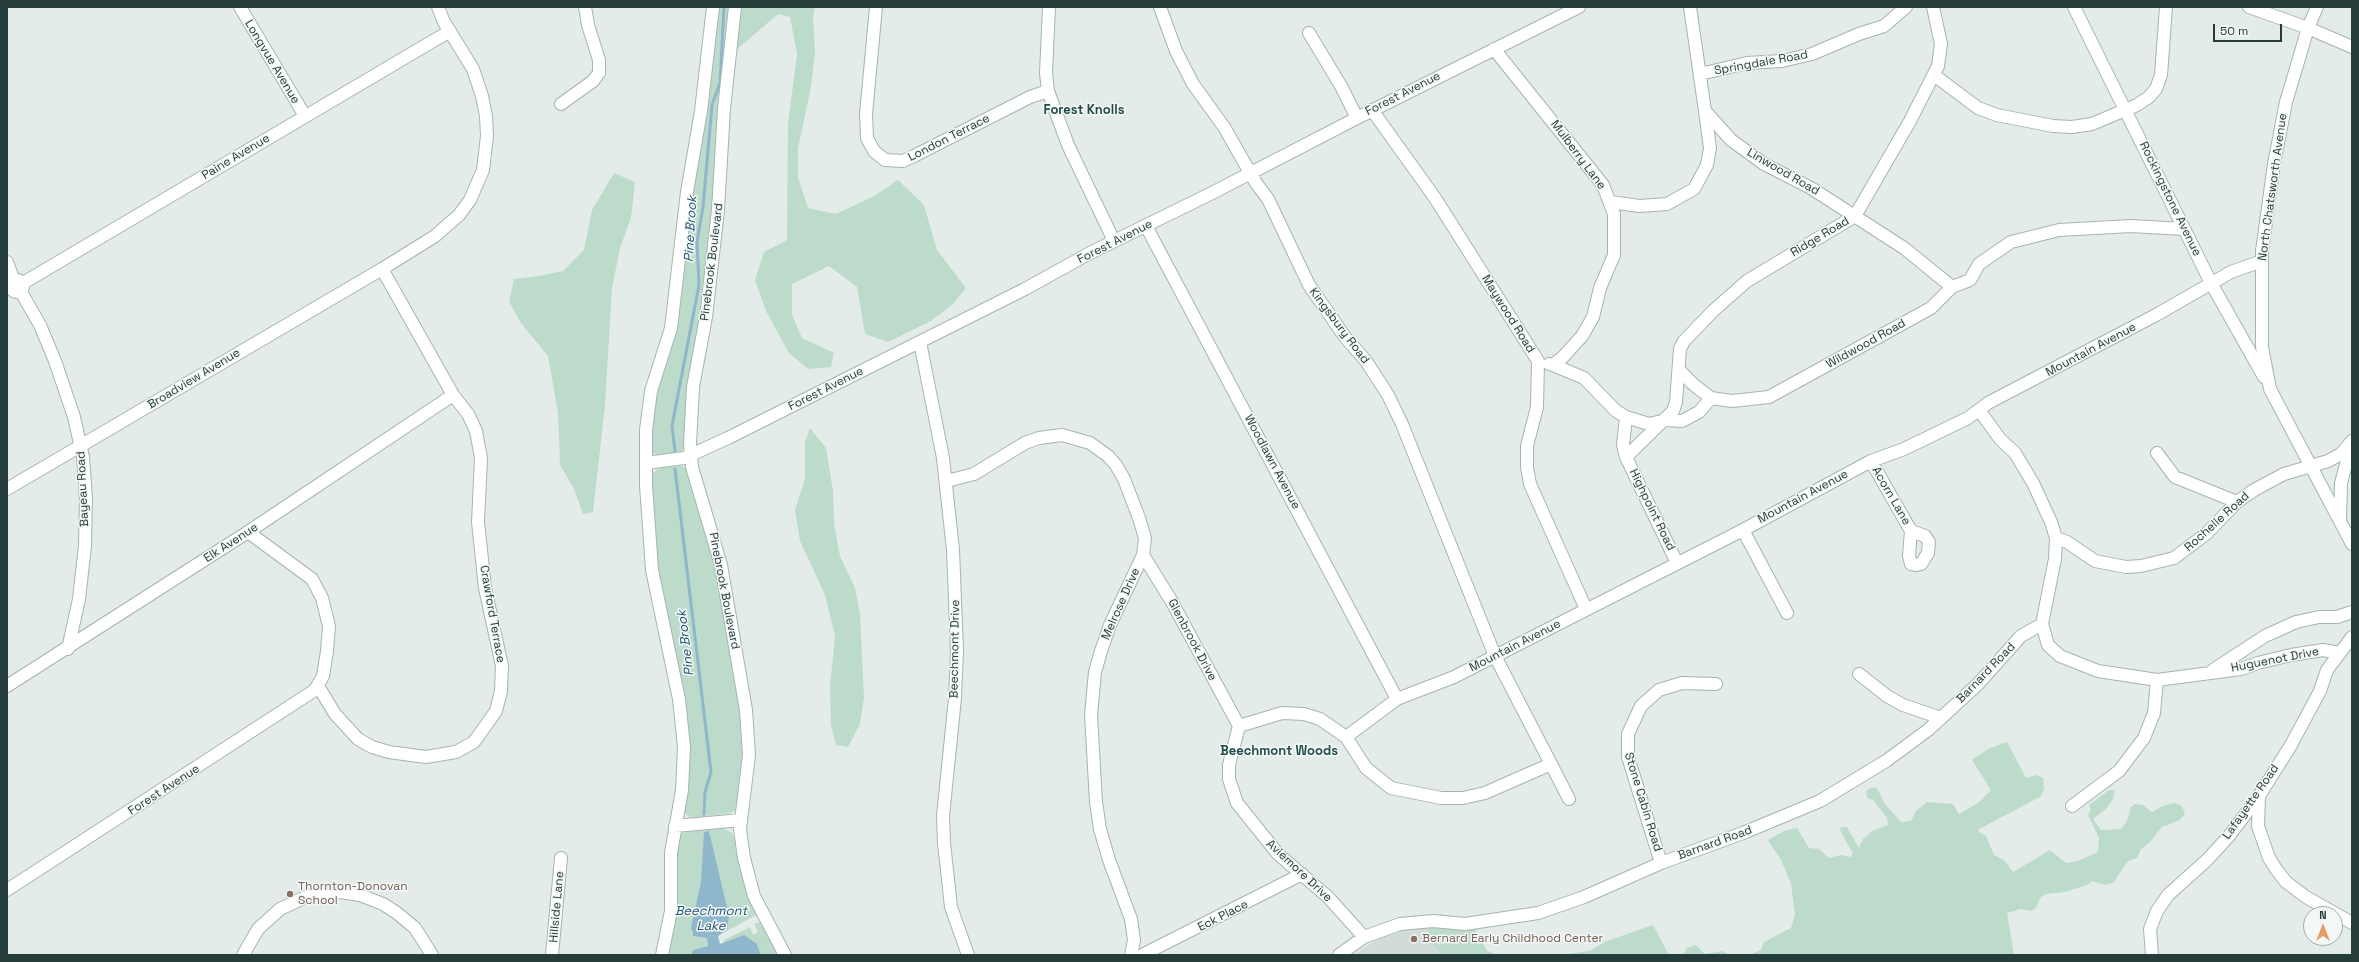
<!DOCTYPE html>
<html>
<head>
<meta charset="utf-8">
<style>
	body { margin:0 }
	#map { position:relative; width:2359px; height:962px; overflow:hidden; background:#e3ece9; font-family:"Space Grotesk",sans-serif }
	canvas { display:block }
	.frame { position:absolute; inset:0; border:8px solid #243c3a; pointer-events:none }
	.north { position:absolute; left:2303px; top:906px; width:40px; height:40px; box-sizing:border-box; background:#f3f8f7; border:1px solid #a0adab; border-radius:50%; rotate:0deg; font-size:11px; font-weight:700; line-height:16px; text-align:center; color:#243c3a }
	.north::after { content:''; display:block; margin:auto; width:14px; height:18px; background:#e79e65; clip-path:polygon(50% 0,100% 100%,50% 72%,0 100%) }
	.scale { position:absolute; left:2213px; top:24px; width:69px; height:18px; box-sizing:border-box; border:2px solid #243c3a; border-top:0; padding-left:5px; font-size:12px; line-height:14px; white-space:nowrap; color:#243c3a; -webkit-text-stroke:3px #f3f8f7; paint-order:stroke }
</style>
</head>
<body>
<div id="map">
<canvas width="2359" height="962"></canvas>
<div class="frame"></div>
<div class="north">N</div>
<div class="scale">50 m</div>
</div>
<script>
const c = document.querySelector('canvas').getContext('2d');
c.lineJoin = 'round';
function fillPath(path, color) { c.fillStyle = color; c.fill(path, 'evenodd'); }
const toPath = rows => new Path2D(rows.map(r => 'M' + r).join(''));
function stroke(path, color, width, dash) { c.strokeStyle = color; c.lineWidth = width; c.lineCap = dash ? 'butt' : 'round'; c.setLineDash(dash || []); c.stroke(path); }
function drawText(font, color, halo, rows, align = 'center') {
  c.font = font + ' "Space Grotesk",sans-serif'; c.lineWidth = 3; c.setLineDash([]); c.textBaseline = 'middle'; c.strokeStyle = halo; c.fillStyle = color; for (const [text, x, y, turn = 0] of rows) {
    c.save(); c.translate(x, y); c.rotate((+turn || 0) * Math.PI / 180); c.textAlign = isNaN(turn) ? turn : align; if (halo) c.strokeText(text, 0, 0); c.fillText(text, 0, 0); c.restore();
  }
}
const built = toPath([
	[1425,928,1438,928,1473,955,1354,955,1373,942,1384,937,1405,930]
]);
const green = toPath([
	[718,7,732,7,719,159,685,445,682,451,674,454,658,456,653,453,651,447,653,400,674,338,695,163],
	[741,7,815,7,813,17,815,52,811,87,798,148,798,177,808,208,836,214,874,196,898,180,924,205,937,250,966,288,953,304,931,321,888,342,865,334,857,287,829,266,792,284,792,315,802,338,834,353,831,367,808,369,789,353,766,311,755,280,764,252,787,240,788,124,797,54,790,17,778,14,736,50],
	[614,173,635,182,631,218,620,248,612,288,605,405,593,512,583,514,574,489,560,465,558,413,548,356,521,323,509,302,514,279,539,276,563,271,584,250,592,210],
	[810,428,826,448,833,491,834,524,840,556,855,588,860,614,864,698,860,724,848,747,836,745,831,725,830,687,835,636,825,595,800,541,795,510,805,479,805,442],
	[677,465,689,469,711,536,745,725,738,804,736,810,731,813,690,818,685,813,684,806,689,762,656,554,651,478,654,472,658,469],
	[2007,742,2026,778,2036,775,2043,778,2044,789,2040,797,1979,829,1979,832,1986,836,1994,855,2004,860,2013,872,2050,850,2066,863,2078,861,2098,852,2099,838,2088,815,2091,810,2089,805,2109,790,2115,790,2113,799,2106,809,2093,819,2101,830,2121,829,2127,821,2131,807,2135,804,2143,805,2152,812,2163,806,2174,803,2182,806,2185,814,2180,820,2162,827,2149,843,2141,849,2137,858,2128,861,2113,883,2105,885,2092,881,2087,885,2065,892,2046,894,2040,898,2036,908,2030,911,2021,909,2007,913,2014,955,1749,955,1761,950,1764,942,1791,928,1795,915,1791,884,1781,860,1768,840,1784,831,1797,828,1809,848,1819,849,1829,858,1841,855,1850,857,1853,854,1840,830,1841,827,1847,827,1859,848,1863,839,1872,831,1888,825,1887,818,1873,800,1867,798,1866,791,1872,787,1877,788,1885,804,1901,822,1911,821,1916,811,1927,802,1953,804,1959,814,1978,803,1991,790,1972,760,1988,749],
	[723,828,732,833,736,843,758,914,718,936,715,862,709,831,705,832,701,882,691,932,693,936,707,938,708,946,693,950,691,955,667,955,674,868,680,837,682,833,705,829],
	[761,921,781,955,761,955,757,944,723,944,724,940,750,927,753,935,758,932,754,924],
	[1653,925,1669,955,1560,955,1589,951,1607,941],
	[1429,928,1475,928,1487,951,1498,955,1444,955,1425,937],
	[1696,945,1705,954,1722,951,1731,955,1683,955,1687,948]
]);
const water = toPath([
	[709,831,729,916,727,929,718,936,720,944,744,935,757,944,761,955,691,955,693,950,708,946,707,938,693,936,691,927,701,882,704,832]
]);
const stream = toPath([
	[675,451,672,426,699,285,697,242,703,207,712,105,720,83,724,7],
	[675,469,711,772,705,792,704,814]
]);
const minor = toPath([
	[240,7,305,116],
	[735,7,724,109,718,210,706,317,693,387,690,444,692,467,721,565,746,710,749,755,740,829,744,858,754,896,785,955],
	[876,7,866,114,867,138,874,151,885,160,903,161,914,156,1030,97,1048,91],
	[1049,7,1046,73,1048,91,1068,145,1114,241],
	[1160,7,1176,51,1193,84,1224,127,1256,183,1268,199,1309,285,1345,337,1366,361,1388,395,1402,424,1495,656,1551,764,1485,793,1463,798,1441,798,1391,788,1366,768,1346,737,1320,719,1304,714,1282,713,1239,726,1229,765,1229,779,1237,803,1278,854,1328,897,1364,937],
	[1690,7,1705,111,1731,140,1764,164,1811,188,1904,248,1952,287],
	[2074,7,2211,283,2264,377],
	[2249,7,2308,28,2352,47],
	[2317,7,2308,28,2286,102,2274,164,2262,251,2262,347,2270,389,2352,544],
	[1309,33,1341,86,1357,118],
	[1494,49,1603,185,1614,214,1614,255,1600,288,1593,317,1582,336,1563,357,1553,365,1549,364],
	[1700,74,1747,63,1782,61,1812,54,1859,34,1884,26,1906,7],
	[1934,75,1978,108,1997,115,2053,126,2072,127,2092,124,2137,105,2149,97,2156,89,2161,75,2166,7],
	[561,104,593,81,599,73,599,60,588,25,585,7],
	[1372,110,1435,198,1538,361,1537,407,1527,446,1527,467,1530,484,1586,609],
	[1611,202,1639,206,1667,204,1694,189,1707,165,1710,148,1705,111],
	[1146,226,1397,699],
	[7,262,14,281],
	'11 286a6 6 0 1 1 12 0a6 6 0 1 1-12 0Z',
	[23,283,450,31],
	[21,292,40,325,55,361,74,417,83,457,86,498,85,546,79,599,68,649],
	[920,342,943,458,953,550,957,651,955,698,943,816,944,843,951,907,968,955],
	[1553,365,1584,378,1616,411,1626,417,1649,424,1666,420,1682,421,1699,412,1711,398,1732,401,1769,397,1931,308,1952,287,1970,280,1979,264,2011,242,2059,230,2131,226,2184,229],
	[1679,370,1694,385,1711,398],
	[1979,410,2000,439,2015,453,2033,483,2051,522,2056,538,2055,559,2042,624,2048,645,2060,656,2098,671,2157,680,2241,669,2258,663,2291,655,2323,650,2340,653],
	[1626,417,1623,445,1626,457,1677,563],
	[2157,453,2175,477,2237,502],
	[1626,457,1673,411,1676,402,1680,349,1684,341,1714,310,1747,281,1855,216,1910,121,1938,66,1941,44,1933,7],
	[1871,461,1911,531],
	[646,463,684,458,728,438,1025,289,1090,253,1214,192,1357,118,1579,7],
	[947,481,974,474,1025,443,1039,438,1062,435,1090,443,1108,456,1116,465,1124,479,1139,518,1145,538,1143,555,1110,625,1101,651,1095,672,1091,715,1096,802,1100,829,1109,860,1131,919,1134,940,1131,955],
	[7,489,382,269,435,236,459,215,470,200,483,170,487,136,486,116,482,96,473,69,444,22,438,7],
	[2340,520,2341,483,2351,446],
	[1743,530,1787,613],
	[1911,531,1925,536,1929,542,1928,553,1921,564,1917,565,1911,564,1909,556,1911,531],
	[2056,538,2067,542,2095,561,2126,567,2141,566,2174,558,2206,534,2237,502,2254,490,2284,474,2328,461,2341,454,2352,441],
	[1143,555,1172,602,1239,726],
	[2213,670,2265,636,2296,622,2319,617,2337,617,2352,612],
	[1859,674,1887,696,1903,705,1941,718],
	[7,686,248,532,453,395],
	[318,686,335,714,358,739,372,747,389,752,426,757,456,752,474,742,496,711,501,691,502,666,485,588,478,522,481,458,476,431,468,414,453,395,382,269],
	[1346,737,1397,699,1454,677,1743,530,1871,461,1904,449,1968,418,1988,403,2156,315,2231,272,2262,261],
	[1551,764,1569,799],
	[2259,796,2258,826,2269,858,2276,869,2286,882,2306,897,2352,923],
	[2072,806,2119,771,2144,738,2154,713,2157,680],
	[675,826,741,820],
	[1661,863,1628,757,1628,734,1641,706,1659,690,1682,683,1716,684],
	[7,890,315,690,323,676,327,651,329,626,322,598,312,579,248,532],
	[243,955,258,929,280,909,312,894,340,892,360,895,383,904,397,913,415,928,432,955],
	[552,955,561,858],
	[662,955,671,911,671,853,682,790,684,747,679,699,652,570,646,485,646,430,651,391,671,328,687,192,701,111,713,7],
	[1142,955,1302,874],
	[1339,955,1364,937,1400,924,1433,921,1465,924,1538,913,1584,897,1661,863,1743,833,1820,801,1886,761,1928,730,1978,684,2021,636,2042,624],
	[2152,955,2150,929,2157,911,2168,895,2207,860,2229,836,2259,796,2291,745,2320,691,2327,670,2352,637]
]);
const markers = [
	[290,894,4,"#8d6e63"],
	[1414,939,4,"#8d6e63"]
];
const streetNames = [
	["Longvue Avenue",272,62,59],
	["Springdale Road",1761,63,-10],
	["Forest Avenue",1403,94,-27],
	["London Terrace",949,138,-27],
	["Mulberry Lane",1578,155,53],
	["Paine Avenue",236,157,-31],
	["Linwood Road",1783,172,30],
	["North Chatsworth Avenue",2273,187,-82],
	["Rockingstone Avenue",2170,199,64],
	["Ridge Road",1820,237,-31],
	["Forest Avenue",1115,242,-27],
	["Pinebrook Boulevard",712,262,-83],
	["Maywood Road",1508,314,58],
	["Kingsbury Road",1339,326,53],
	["Wildwood Road",1866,344,-29],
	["Mountain Avenue",2091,350,-28],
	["Broadview Avenue",194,379,-31],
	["Forest Avenue",826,389,-27],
	["Woodlawn Avenue",1272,462,62],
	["Bayeau Road",83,489,-93],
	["Acorn Lane",1891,496,60],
	["Mountain Avenue",1803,497,-28],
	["Highpoint Road",1652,510,64],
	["Rochelle Road",2217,522,-42],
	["Elk Avenue",231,543,-33],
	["Pinebrook Boulevard",724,591,79],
	["Melrose Drive",1121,604,-66],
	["Crawford Terrace",492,614,80],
	["Glenbrook Drive",1192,640,62],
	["Mountain Avenue",1515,646,-27],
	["Beechmont Drive",955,649,-89],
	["Huguenot Drive",2275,660,-11],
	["Barnard Road",1986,673,-46],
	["Forest Avenue",164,790,-33],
	["Stone Cabin Road",1643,802,73],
	["Lafayette Road",2251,802,-55],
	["Barnard Road",1715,843,-20],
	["Aviemore Drive",1299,871,43],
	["Hillside Lane",557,907,-85],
	["Eck Place",1223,916,-27]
];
const educationNames = [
	["Thornton-Donovan",298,887],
	["School",298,901],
	["Bernard Early Childhood Center",1422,939]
];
const neighbourhoodNames = [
	["Forest Knolls",1084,110],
	["Beechmont Woods",1279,751]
];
const waterNames = [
	["Pine Brook",691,229,-87],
	["Pine Brook",686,643,-97],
	["Beechmont",711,911],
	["Lake",711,926]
];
fillPath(built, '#d1dbd9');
fillPath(green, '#bddbcb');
fillPath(water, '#8fb7cc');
stroke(stream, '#8fb7cc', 3);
stroke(minor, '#a6b4b1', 14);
stroke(minor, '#fff', 12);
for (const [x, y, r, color] of markers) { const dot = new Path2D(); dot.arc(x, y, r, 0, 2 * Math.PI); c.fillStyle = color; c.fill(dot); stroke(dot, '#f3f8f7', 1.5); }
drawText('12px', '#243c3a', '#f3f8f7', streetNames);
drawText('12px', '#785e54', '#f3f8f7', educationNames, 'left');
drawText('bold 13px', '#214c4a', '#f3f8f7', neighbourhoodNames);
drawText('italic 13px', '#225673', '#f3f8f7', waterNames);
</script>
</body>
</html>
